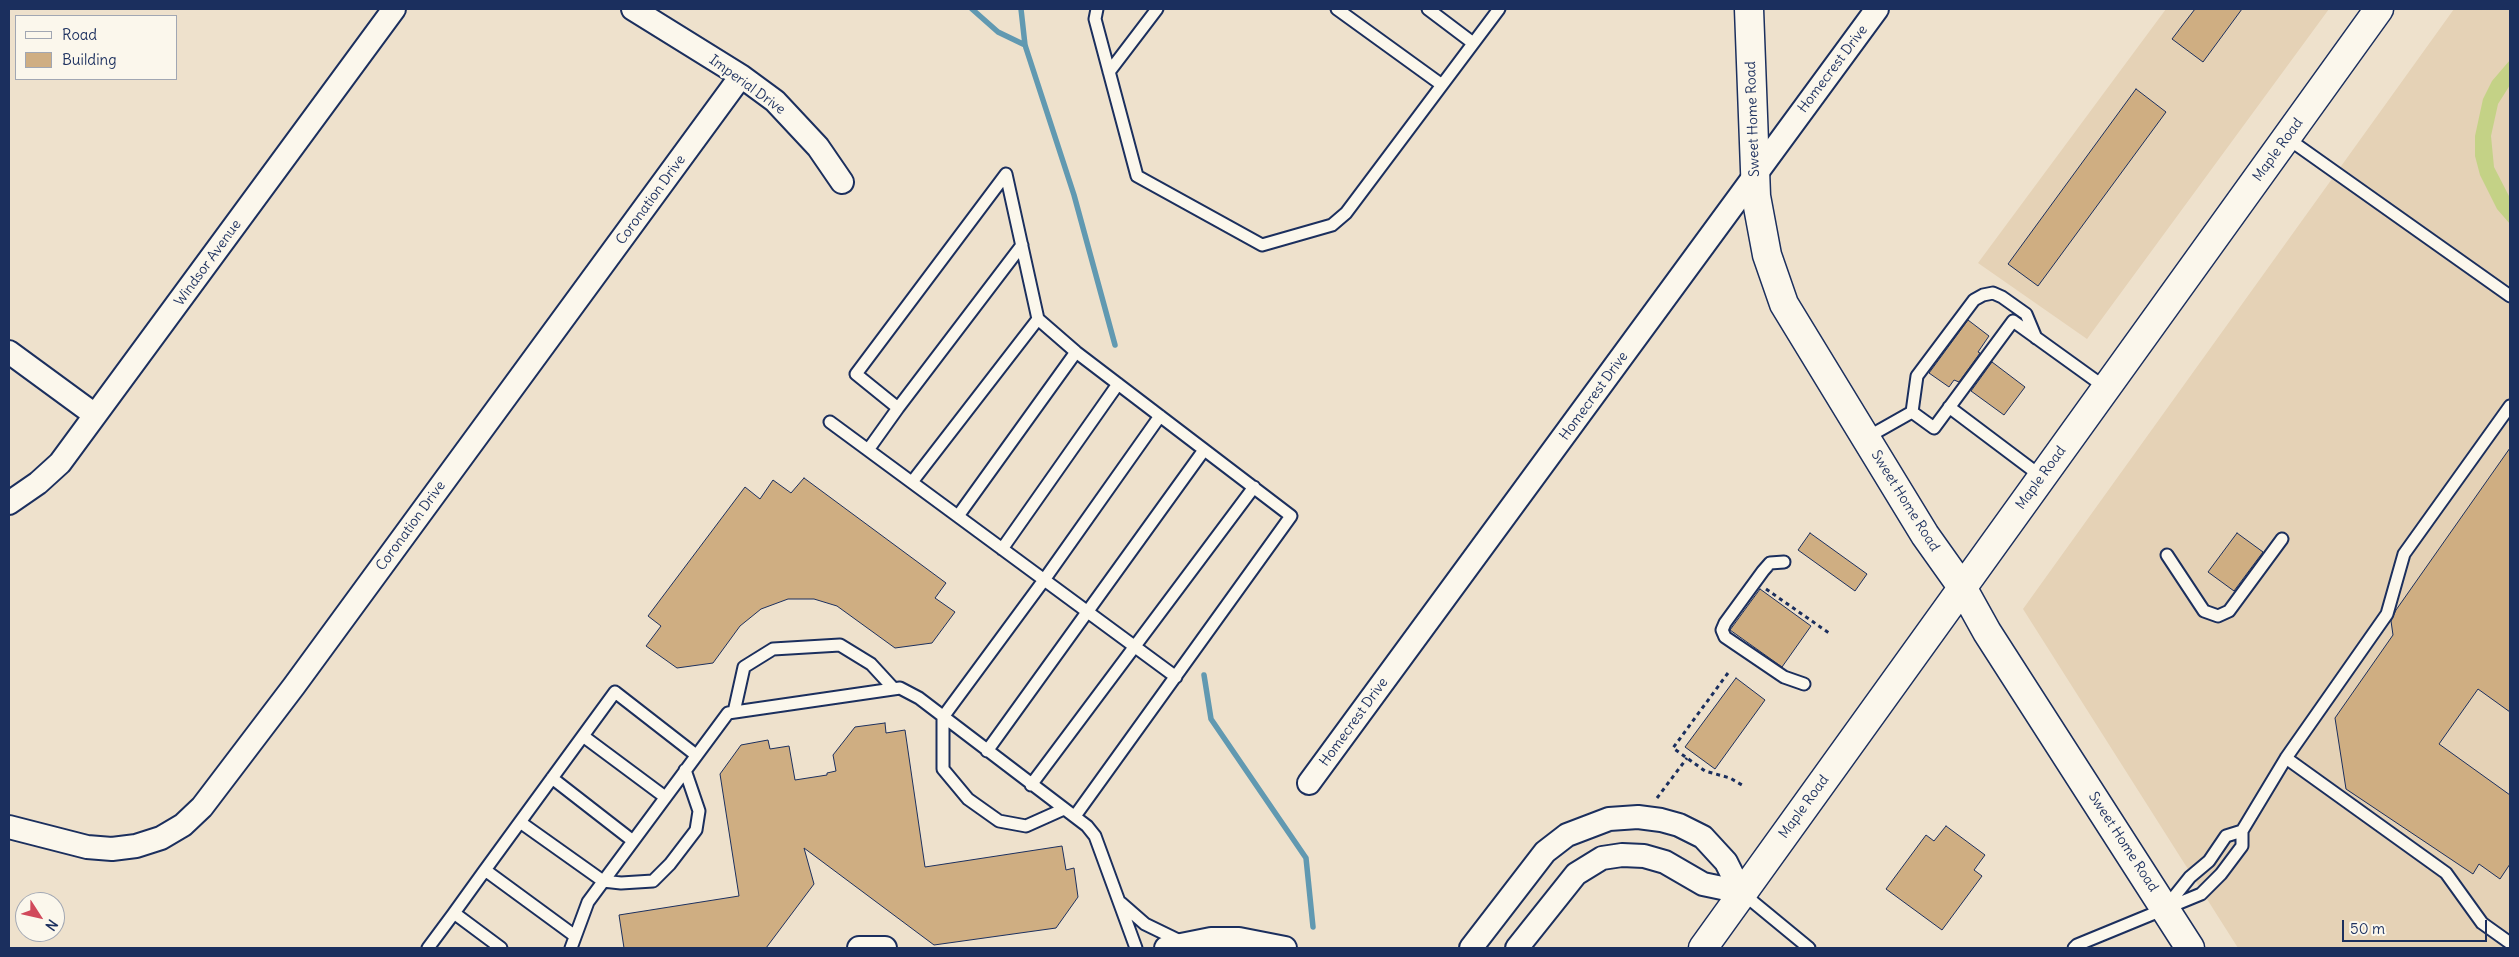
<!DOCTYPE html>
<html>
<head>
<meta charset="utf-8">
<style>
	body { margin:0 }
	#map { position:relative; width:2519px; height:957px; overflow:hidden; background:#eee1cc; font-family:Delius,sans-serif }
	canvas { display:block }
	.frame { position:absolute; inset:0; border:10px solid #1b2f5e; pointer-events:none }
	.legend { position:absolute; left:15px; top:15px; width:162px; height:65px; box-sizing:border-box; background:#fbf7ec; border:1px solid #a1a7b3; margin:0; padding:6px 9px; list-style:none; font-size:15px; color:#1b2f5e }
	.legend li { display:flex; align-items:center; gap:10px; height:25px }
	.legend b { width:25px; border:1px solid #a1a7b3 }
	.north { position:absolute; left:15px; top:892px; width:50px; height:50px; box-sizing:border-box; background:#fbf7ec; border:1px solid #a1a7b3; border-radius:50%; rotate:125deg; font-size:14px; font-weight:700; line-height:20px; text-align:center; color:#1b2f5e }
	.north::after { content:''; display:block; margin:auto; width:18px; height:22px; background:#d1495b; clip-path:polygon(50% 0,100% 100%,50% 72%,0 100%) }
	.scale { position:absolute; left:2342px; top:920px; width:145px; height:22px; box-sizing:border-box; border:2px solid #1b2f5e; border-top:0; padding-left:6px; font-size:15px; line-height:18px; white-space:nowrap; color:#1b2f5e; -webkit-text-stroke:4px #fbf7ec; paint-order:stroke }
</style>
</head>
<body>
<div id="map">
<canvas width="2519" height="957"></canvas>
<div class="frame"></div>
<ul class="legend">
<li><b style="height:6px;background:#fbf7ec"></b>Road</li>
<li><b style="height:14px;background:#cfae82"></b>Building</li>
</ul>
<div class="north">N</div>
<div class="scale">50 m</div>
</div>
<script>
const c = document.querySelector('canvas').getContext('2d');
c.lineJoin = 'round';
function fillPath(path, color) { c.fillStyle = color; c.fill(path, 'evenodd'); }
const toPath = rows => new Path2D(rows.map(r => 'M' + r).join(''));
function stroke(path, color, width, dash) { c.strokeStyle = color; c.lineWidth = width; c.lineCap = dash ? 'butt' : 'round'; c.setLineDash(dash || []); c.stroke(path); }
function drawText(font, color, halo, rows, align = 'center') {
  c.font = font + ' Delius,sans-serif'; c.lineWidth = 4.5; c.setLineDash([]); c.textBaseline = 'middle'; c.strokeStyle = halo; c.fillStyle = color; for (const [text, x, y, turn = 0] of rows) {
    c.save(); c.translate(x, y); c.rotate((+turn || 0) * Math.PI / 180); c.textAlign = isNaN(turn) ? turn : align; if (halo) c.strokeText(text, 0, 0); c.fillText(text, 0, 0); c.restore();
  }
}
const built = toPath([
	[2166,9,2329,9,2087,339,1978,263],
	[2454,9,2510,9,2510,948,2238,948,2023,609]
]);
const green = toPath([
	[2510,60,2510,85,2498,104,2491,136,2494,167,2510,198,2510,224,2497,209,2480,175,2475,156,2475,136,2483,99,2492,81]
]);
const stream = toPath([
	[972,9,998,32,1025,45],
	[1021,9,1025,45,1074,195,1115,345],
	[1204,675,1211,719,1306,858,1313,927]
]);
const building = toPath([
	[2195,9,2242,9,2203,62,2172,39,2195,9],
	[2136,89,2166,112,2038,286,2008,264,2136,89],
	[1968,320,1989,336,1978,352,1980,353,1959,382,1954,380,1949,387,1929,373,1968,320],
	[1992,362,2025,387,2004,415,1971,391,1992,362],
	[2510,448,2510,712,2478,689,2439,744,2510,795,2510,864,2500,879,2479,864,2473,874,2346,789,2335,718,2393,635,2391,621,2396,610,2510,448],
	[804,478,946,583,935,598,955,612,932,643,895,648,837,606,814,599,788,599,761,609,740,626,713,663,677,668,646,646,661,626,648,616,745,487,760,499,773,480,791,493,804,478],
	[1810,533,1867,574,1855,591,1798,550,1810,533],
	[2237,533,2263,552,2234,591,2208,572,2237,533],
	[1760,589,1811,626,1782,667,1730,630,1760,589],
	[1736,678,1765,700,1715,769,1685,747,1736,678],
	[885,723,886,733,905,730,925,867,1062,846,1066,870,1074,868,1078,897,1056,928,934,945,804,848,814,884,766,948,624,948,619,915,739,896,720,774,741,745,768,740,770,749,789,746,795,780,827,775,827,773,836,771,833,755,855,727,885,723],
	[1946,826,1985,855,1974,870,1982,876,1942,930,1886,889,1926,835,1934,841,1946,826]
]);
const path = toPath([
	[1766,589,1829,633],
	[1728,673,1673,748,1705,771,1730,778,1742,785],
	[1657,798,1687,758]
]);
const lane = toPath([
	[1097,9,1095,19,1137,176,1262,245,1332,225,1346,213,1499,9],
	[1337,9,1442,85],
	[1428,9,1473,43],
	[1109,72,1157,9],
	[2287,138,2510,296],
	[1949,407,2042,477],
	[898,408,1022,245],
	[1912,412,1934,428,2013,321,2106,388],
	[1912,412,1917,376,1974,300,1983,295,1993,293,2002,297,2026,314,2036,338],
	[830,422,868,450,898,408,856,374,1006,174,1038,319,1076,352,1291,516,1075,816],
	[1866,438,1912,412],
	[868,450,1176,677],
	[912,482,1038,319],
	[958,516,1076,352],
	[1002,549,1118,384],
	[2167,555,2204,611,2218,616,2229,611,2282,539],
	[1784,562,1770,563,1763,571,1725,623,1722,630,1725,637,1784,677,1804,684],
	[734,712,744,667,773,649,840,645,871,664,894,689],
	[583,736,665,797],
	[987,751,1204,450],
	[2286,758,2446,873,2482,923,2510,943],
	[685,770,699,811,696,830,670,864,653,881,621,883,603,881,520,822,615,692,696,755],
	[552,778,633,841],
	[1031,785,1254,487],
	[1064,809,1026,826,999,821,968,799,943,769,943,717,1044,580,1160,416],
	[520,822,485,870,575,936],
	[485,870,454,913,501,948],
	[1741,892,1809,948],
	[1121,903,1145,924,1180,941],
	[2166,907,2190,877,2209,861,2226,836,2242,831],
	[428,948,454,913],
	[571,948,588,902,728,713,900,688,919,698,1087,826,1095,836,1136,948],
	[2074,948,2077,945,2201,894,2221,874,2242,846,2242,831,2286,758,2387,614,2404,554,2510,406]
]);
const street = toPath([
	[633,9,741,76,775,101,818,147,842,182],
	[9,352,95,415],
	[9,503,38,483,60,463,394,9],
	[1309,783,1877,9],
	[9,827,87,847,112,849,136,846,161,838,183,825,202,807,294,686,741,76],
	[859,948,885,948],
	[1166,948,1211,939,1239,939,1285,948],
	[1471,948,1545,852,1567,835,1609,819,1638,817,1661,820,1679,825,1703,837,1726,862,1741,892],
	[1517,948,1576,874,1602,858,1622,855,1644,856,1665,862,1703,884,1741,892]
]);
const secondary = toPath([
	[1749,9,1756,196,1767,255,1784,304,1925,535,1962,587,1987,632,2190,948],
	[1703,948,2379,9]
]);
const streetNames = [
	["Homecrest Drive",1833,69,-53],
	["Imperial Drive",747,85,36],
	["Sweet Home Road",1753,119,-92],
	["Maple Road",2278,150,-54],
	["Coronation Drive",651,200,-54],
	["Windsor Avenue",208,263,-54],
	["Homecrest Drive",1594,396,-54],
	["Maple Road",2041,478,-54],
	["Sweet Home Road",1905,501,58],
	["Coronation Drive",411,526,-54],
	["Homecrest Drive",1354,722,-54],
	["Maple Road",1804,807,-54],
	["Sweet Home Road",2123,842,57]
];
fillPath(built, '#e5d2b6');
fillPath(green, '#c4d286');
stroke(stream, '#6199b1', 5.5);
fillPath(building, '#cfae82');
stroke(building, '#1b2f5e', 1);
stroke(lane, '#1b2f5e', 15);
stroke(street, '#1b2f5e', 26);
stroke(secondary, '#1b2f5e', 31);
stroke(path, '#1b2f5e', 3, [4, 4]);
stroke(lane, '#fbf7ec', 11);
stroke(street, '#fbf7ec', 22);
stroke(secondary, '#fbf7ec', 28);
drawText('14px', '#1b2f5e', '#fbf7ec', streetNames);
</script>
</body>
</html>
